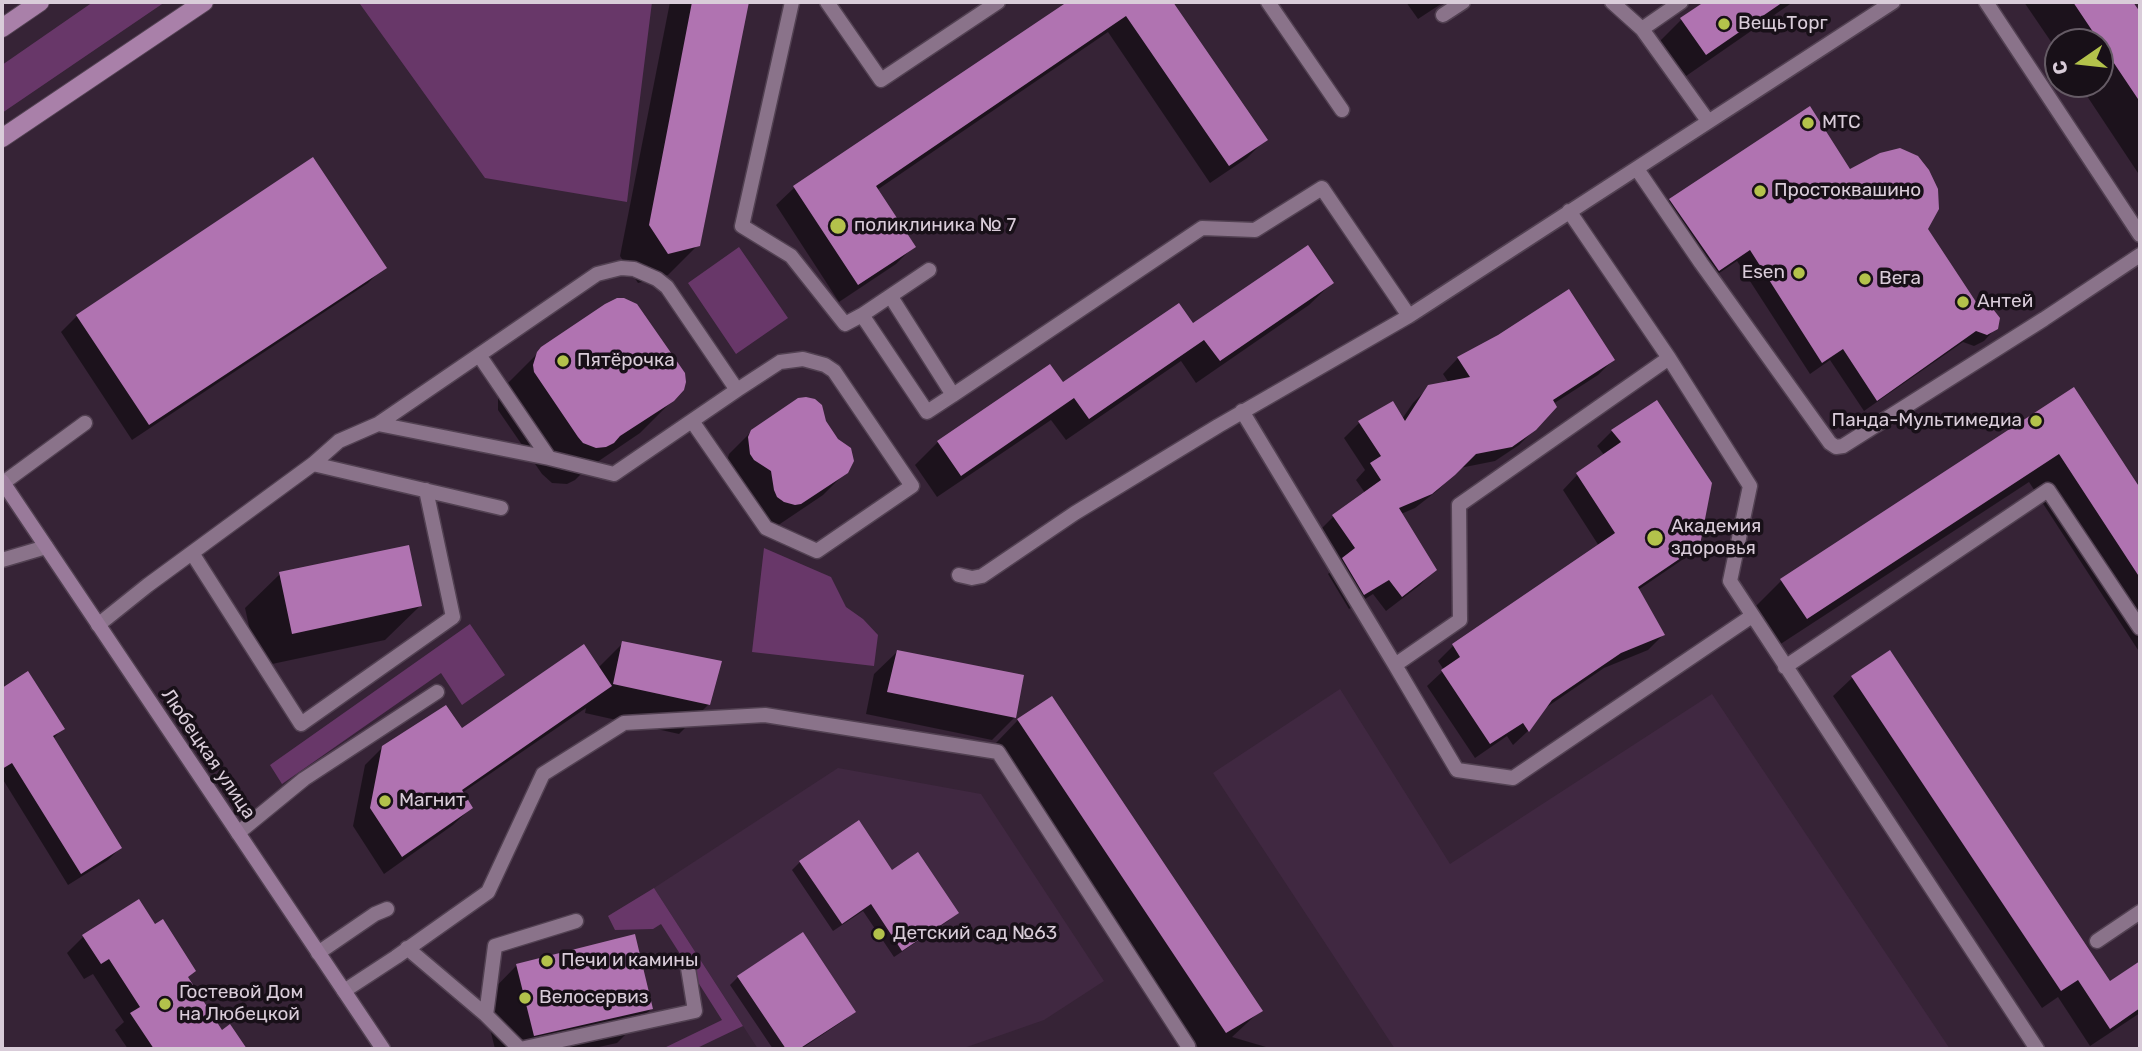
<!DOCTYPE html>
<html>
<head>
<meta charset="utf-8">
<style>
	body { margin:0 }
	#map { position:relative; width:2142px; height:1051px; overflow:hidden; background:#362336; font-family:Rubik,sans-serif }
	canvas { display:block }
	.frame { position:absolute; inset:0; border:4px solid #d9ccd9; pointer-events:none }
	.north { position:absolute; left:2044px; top:28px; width:70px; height:70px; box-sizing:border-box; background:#181018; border:2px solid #655b65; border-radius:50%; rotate:256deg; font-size:19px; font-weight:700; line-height:28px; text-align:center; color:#d9ccd9 }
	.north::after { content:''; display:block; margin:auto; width:24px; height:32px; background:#b3c24b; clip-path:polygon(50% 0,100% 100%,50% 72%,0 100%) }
</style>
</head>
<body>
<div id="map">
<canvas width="2142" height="1051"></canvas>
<div class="frame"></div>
<div class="north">С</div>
</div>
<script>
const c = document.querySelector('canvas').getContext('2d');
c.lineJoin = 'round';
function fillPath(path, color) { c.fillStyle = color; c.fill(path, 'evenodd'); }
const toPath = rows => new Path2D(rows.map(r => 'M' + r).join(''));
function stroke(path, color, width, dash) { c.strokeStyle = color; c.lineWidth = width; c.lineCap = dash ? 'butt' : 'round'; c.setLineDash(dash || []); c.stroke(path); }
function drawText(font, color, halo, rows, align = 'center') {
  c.font = font + ' Rubik,sans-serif'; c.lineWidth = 7; c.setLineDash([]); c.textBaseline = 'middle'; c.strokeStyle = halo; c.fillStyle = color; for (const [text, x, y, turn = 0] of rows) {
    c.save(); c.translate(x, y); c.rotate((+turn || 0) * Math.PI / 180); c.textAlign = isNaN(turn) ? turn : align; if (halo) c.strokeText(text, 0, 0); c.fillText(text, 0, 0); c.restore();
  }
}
const built = toPath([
	[1340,689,1450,864,1712,694,1950,1049,1395,1049,1213,773],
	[838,768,981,794,1104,981,1044,1020,961,1049,758,1049,654,888]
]);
const green = toPath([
	[93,2,165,2,2,113,2,65],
	[364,2,652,2,627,202,485,178,360,4],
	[739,247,788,318,736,354,688,283],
	[764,548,831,577,846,607,863,619,878,635,874,666,752,652],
	[470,624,505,675,462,705,441,673,282,784,270,765],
	[654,888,743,1026,695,1049,662,1049,722,1020,661,924,653,929,615,930,608,916]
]);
const shadow = toPath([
	[670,2,747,2,698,245,668,275,638,283,620,256],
	[1070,2,1171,2,1265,140,1247,158,1210,183,1108,32,877,190,914,246,896,264,839,302,776,205,794,188],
	[1406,2,1444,2,1418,19],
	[1707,2,1793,2,1676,83,1652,49,1682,19],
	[2024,2,2131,2,2140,15,2140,176,2079,84,2100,84,2100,42,2058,42,2058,52],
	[1849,171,1996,328,1984,341,1974,346,1963,342,1864,411,1830,360,1810,374,1737,261,1706,282,1658,213,1670,200],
	[384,267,368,283,132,440,61,332,77,316],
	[1332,283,1309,305,1196,383,1181,361,1066,440,1051,420,937,497,915,465,938,442,1193,326],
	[542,349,678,395,640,433,584,471,575,480,567,484,552,483,542,474,498,410,498,397,504,387],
	[1458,358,1613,360,1598,375,1553,404,1535,429,1519,445,1495,461,1460,468,1438,490,1415,508,1401,514,1435,569,1420,585,1386,611,1373,594,1349,609,1328,574,1340,562,1318,532,1333,517,1365,493,1356,480,1365,470,1344,438,1359,423,1392,403,1402,419,1413,403,1429,387,1449,383,1443,374],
	[2074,389,2140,491,2140,653,2029,482,1776,647,1752,610,1782,580],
	[1656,403,1698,545,1682,560,1638,590,1663,635,1648,650,1604,668,1544,709,1528,731,1513,745,1507,736,1475,758,1427,686,1444,670,1438,661,1453,646,1599,546,1563,490,1577,475,1605,456,1597,446,1612,431],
	[824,421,837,440,846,472,823,495,777,526,771,527,725,469,729,454,752,431],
	[280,574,420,606,385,640,258,667,245,608],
	[623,643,709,704,679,734,585,713,586,708,462,793,471,808,453,825,384,874,353,826,365,765,383,747,461,730,598,668],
	[897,652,1015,717,992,740,866,714,874,674],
	[1889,653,2110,983,2140,963,2140,1013,2090,1046,2058,997,2042,1008,1833,696,1852,678],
	[27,673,62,729,53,739,120,848,108,860,68,885,2,778,2,690],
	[1018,720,1261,1010,1232,1037,1266,1047,1265,1049,1199,1049,996,743],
	[800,862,891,872,956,913,948,921,894,957,863,911,833,931,792,870],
	[138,901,221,1032,230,1026,245,1049,128,1049,115,1030,124,1022,93,974,84,979,67,953,83,937],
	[517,965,651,1009,617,1043,590,1049,495,1049,483,1000],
	[738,977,854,1011,846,1019,801,1049,773,1049,730,985]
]);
const building = toPath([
	[692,2,749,2,700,246,668,254,649,225],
	[1067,2,1173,2,1268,140,1229,166,1126,16,876,186,916,247,858,285,793,186],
	[1704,2,1783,2,1706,55,1680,18],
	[2073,2,2133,2,2140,12,2140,102],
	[1810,106,1850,169,1880,153,1900,148,1918,156,1929,170,1938,189,1939,209,1928,229,1980,308,1993,309,2000,318,1998,329,1987,335,1976,331,1877,401,1843,349,1822,363,1750,250,1719,271,1669,199],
	[313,157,387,268,149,425,76,315],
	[1308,245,1334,283,1220,361,1204,340,1089,419,1074,398,961,476,937,441,1050,364,1063,382,1179,303,1193,323],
	[1569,289,1615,360,1553,400,1557,407,1536,430,1512,447,1476,454,1455,475,1432,494,1399,508,1437,570,1402,597,1389,580,1364,595,1342,558,1355,548,1332,515,1381,480,1370,463,1381,456,1358,421,1393,401,1405,421,1428,385,1470,377,1457,357,1498,335],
	[617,298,624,298,637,304,685,373,686,382,684,390,674,401,620,436,614,443,606,447,596,448,583,443,578,437,534,372,533,365,537,352,541,347,605,304],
	[2074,387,2140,488,2140,578,2059,454,1807,619,1780,579],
	[806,397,815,399,822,405,826,421,838,439,851,448,854,461,848,473,801,504,795,505,784,502,777,497,774,490,771,471,754,460,750,454,748,437,751,430,798,398],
	[1657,400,1712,483,1700,545,1638,587,1665,635,1621,653,1552,700,1529,732,1523,723,1490,744,1441,670,1460,657,1452,644,1615,533,1576,473,1621,442,1611,430],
	[409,545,422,606,292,634,279,572],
	[622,641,722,661,710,705,613,684],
	[584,644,612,686,462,790,473,808,402,857,370,808,382,746,446,705,462,728],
	[897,650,1024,675,1016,718,887,692],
	[1890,650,2110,981,2140,961,2140,1008,2110,1029,2078,980,2061,991,1851,676],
	[28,671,65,729,53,736,122,848,81,874,12,763,2,769,2,688],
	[1052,696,1263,1011,1226,1033,1017,719],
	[859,820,892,870,918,852,959,913,902,951,871,904,842,924,799,861],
	[139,899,155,924,163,919,196,971,188,977,222,1030,230,1024,247,1049,154,1049,130,1013,140,1007,109,959,101,964,82,935],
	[803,932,856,1012,799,1049,786,1049,737,976],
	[635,934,653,1009,534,1036,516,964]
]);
const lane = toPath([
	[792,2,742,226,791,256,845,324,862,315,927,412,953,395],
	[827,2,881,80,998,2],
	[1268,2,1342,110],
	[1612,2,1642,29],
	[1681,2,1642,29,1708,121],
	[1443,15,1463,2],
	[1637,169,1701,263,1830,443,1836,447,1843,446,2044,319,2140,255],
	[1569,211,1669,358,1750,486,1730,581,2037,1049],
	[891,297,953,395,1202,228,1255,230,1322,188,1409,316,1893,2],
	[862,315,929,270],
	[1669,358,1459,505,1460,620,1395,665,1457,770,1513,778,1752,616],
	[1242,411,1395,665],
	[692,421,766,528,817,551,912,486,834,371,825,365,803,359,780,362,737,390],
	[378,424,549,458],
	[313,464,501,508],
	[3,483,85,423],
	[192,553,301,724,453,617,426,490],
	[2,560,46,547],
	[959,575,972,578,982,576,1075,513,1218,426,1409,316],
	[98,625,148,585,313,464,339,441,378,424,479,355,597,274,621,268,634,269,657,279,667,287,737,390,614,474,549,458,479,355],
	[1785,667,2048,490,2140,628],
	[238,833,304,779,437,692],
	[2097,941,2140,912],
	[407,948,486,1015,520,1049,695,1011,688,968],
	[318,953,375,914,387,909],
	[344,991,396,957,488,892,543,774,624,723,765,715,998,752,1188,1046,1187,1049],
	[486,1015,495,946,576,921]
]);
const street = toPath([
	[1986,2,2140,235]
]);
const secondary = toPath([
	[2,481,383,1049]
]);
const primary = toPath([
	[2,28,40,2],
	[2,138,204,2]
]);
const markers = [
	[1724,24,7,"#b3c24b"],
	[1808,123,7,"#b3c24b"],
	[1760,191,7,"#b3c24b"],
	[838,226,9,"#b3c24b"],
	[1799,273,7,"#b3c24b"],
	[1865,279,7,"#b3c24b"],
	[1963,302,7,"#b3c24b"],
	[563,361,7,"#b3c24b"],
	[2036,421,7,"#b3c24b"],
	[1655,538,9,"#b3c24b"],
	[385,801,7,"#b3c24b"],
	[879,934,7,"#b3c24b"],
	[547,961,7,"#b3c24b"],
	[525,998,7,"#b3c24b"],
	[165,1004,7,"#b3c24b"]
];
const poiNames = [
	["ВещьТорг",1738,24],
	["МТС",1822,123],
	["Простоквашино",1774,191],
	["поликлиника № 7",854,226],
	["Esen",1785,273,"right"],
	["Вега",1879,279],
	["Антей",1977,302],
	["Пятёрочка",577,361],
	["Панда-Мультимедиа",2022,421,"right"],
	["Академия",1671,527],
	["здоровья",1671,549],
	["Магнит",399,801],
	["Детский сад №63",893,934],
	["Печи и камины",561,961],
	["Гостевой Дом",179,993],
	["на Любецкой",179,1015],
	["Велосервиз",539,998]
];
const streetNames = [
	["Любецкая улица",208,754,56]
];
fillPath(built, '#402841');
fillPath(green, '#683769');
fillPath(shadow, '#0007');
fillPath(building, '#b073b1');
stroke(lane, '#524152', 17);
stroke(street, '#524152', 17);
stroke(secondary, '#524152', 17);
stroke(primary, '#524152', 20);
stroke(lane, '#8a738a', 14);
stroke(street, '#8a738a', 14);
stroke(secondary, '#997a9a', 14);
stroke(primary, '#a980a9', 18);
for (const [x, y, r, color] of markers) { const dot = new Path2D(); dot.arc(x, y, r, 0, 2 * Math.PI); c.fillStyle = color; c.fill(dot); stroke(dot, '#181018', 2.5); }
drawText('19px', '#d9ccd9', '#181018', poiNames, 'left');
drawText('19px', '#d9ccd9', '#181018', streetNames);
</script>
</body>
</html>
